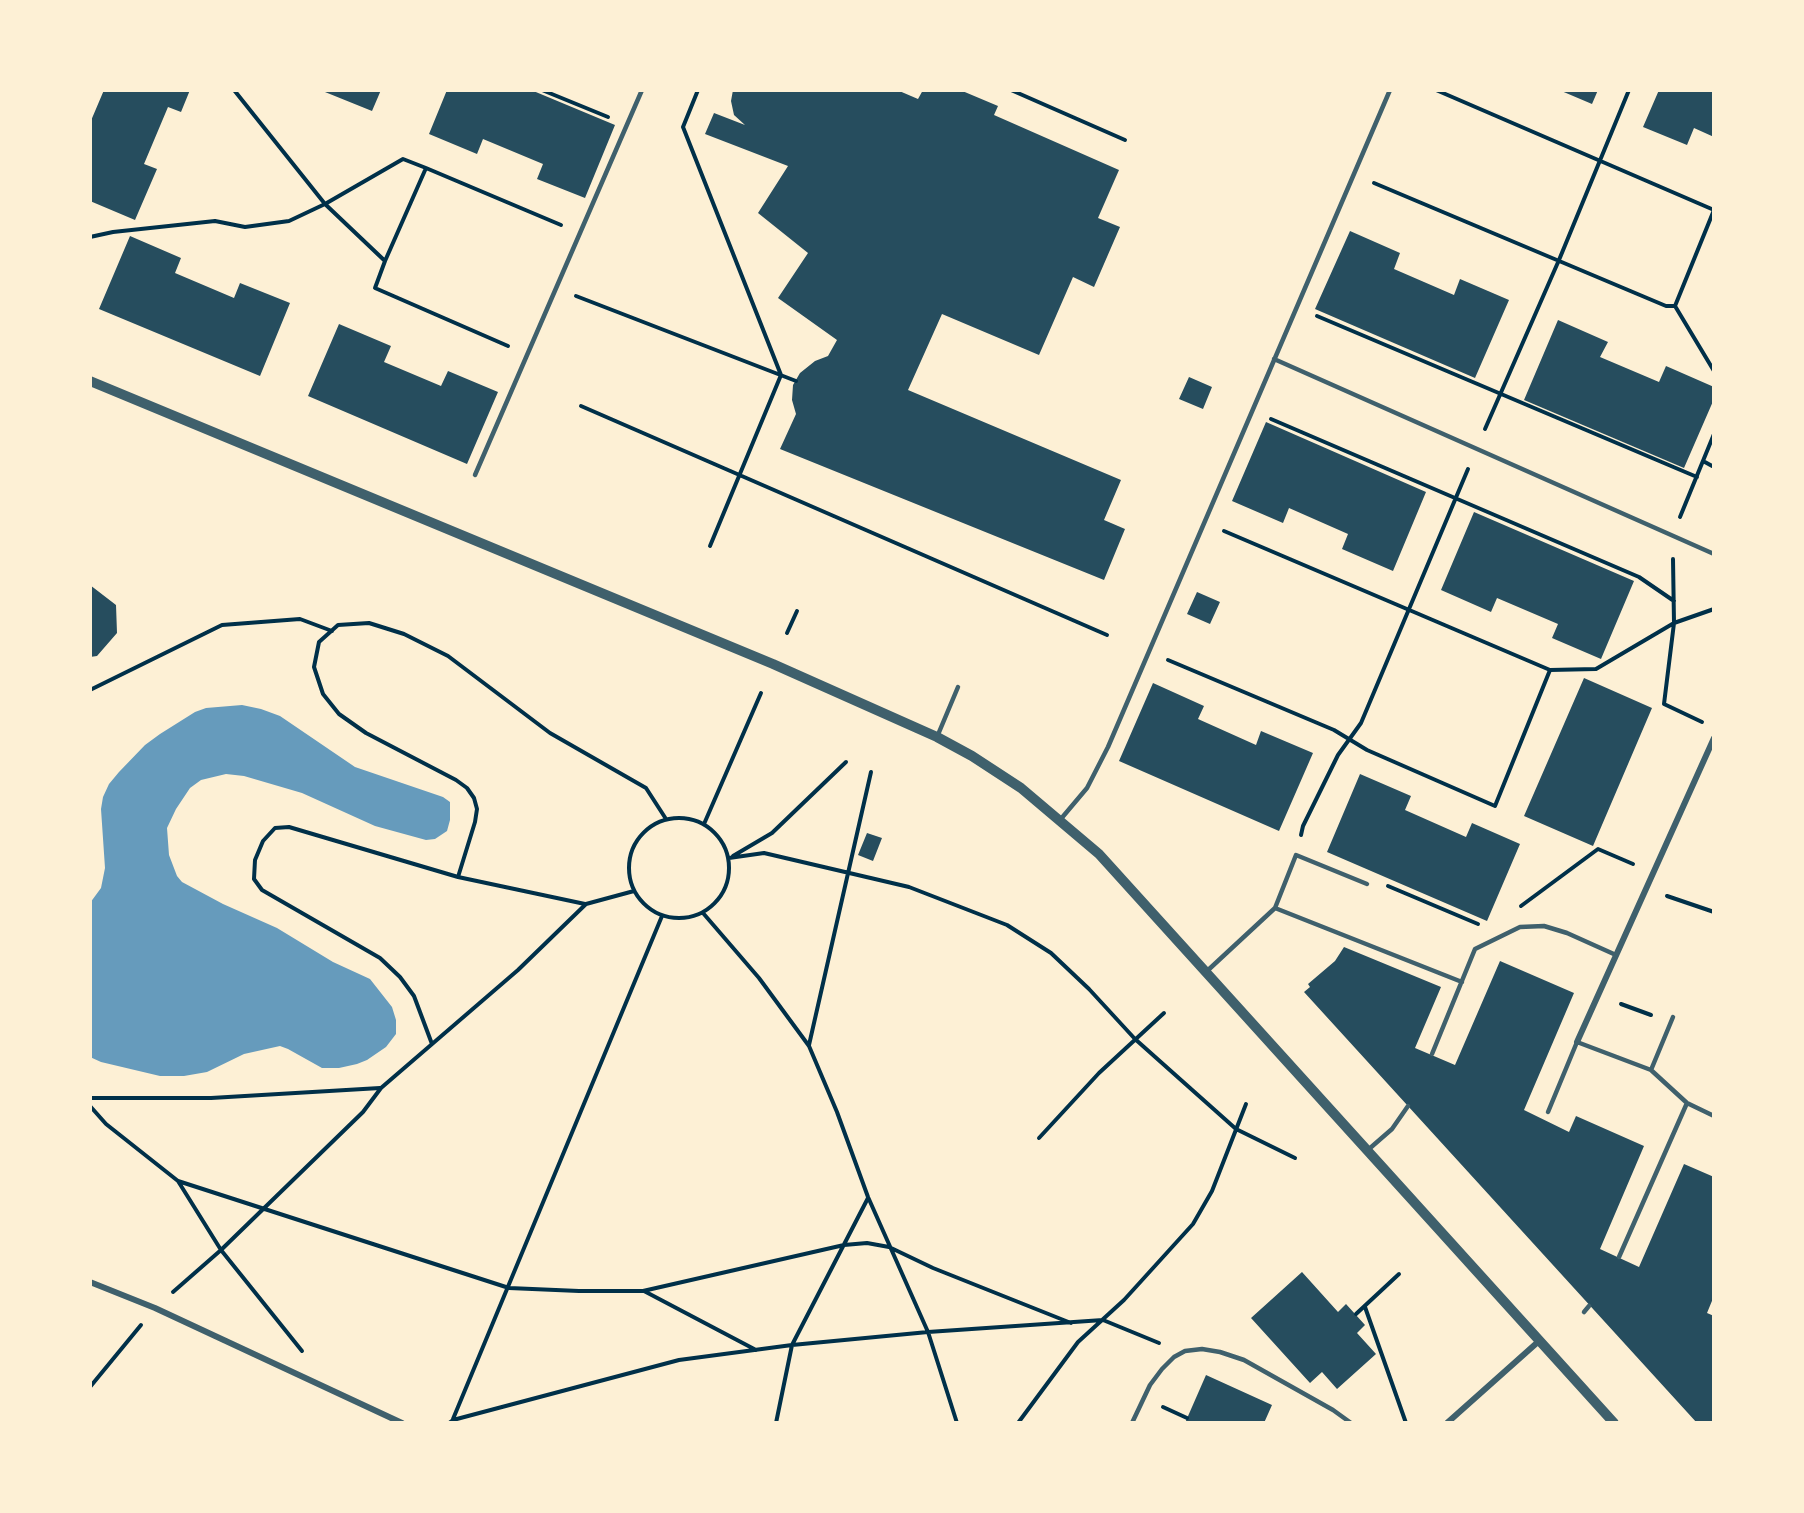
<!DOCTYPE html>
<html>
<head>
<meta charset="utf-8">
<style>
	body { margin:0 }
	#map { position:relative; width:1804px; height:1513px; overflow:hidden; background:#fdf0d5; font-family:Helvetica,sans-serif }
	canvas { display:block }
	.frame { position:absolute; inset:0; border:92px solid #fdf0d5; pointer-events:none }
</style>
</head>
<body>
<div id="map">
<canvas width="1804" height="1513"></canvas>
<div class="frame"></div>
</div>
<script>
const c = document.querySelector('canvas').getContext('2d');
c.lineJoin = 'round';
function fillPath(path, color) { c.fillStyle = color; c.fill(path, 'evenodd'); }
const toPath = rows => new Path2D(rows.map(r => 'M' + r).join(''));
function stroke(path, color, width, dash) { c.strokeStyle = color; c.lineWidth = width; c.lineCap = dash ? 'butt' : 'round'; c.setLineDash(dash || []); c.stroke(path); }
const water = toPath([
	[242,705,261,709,280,716,355,767,443,797,450,802,450,820,447,831,435,839,426,840,375,826,302,793,244,776,226,774,201,780,190,788,176,809,167,828,169,855,177,876,182,882,223,904,277,928,333,962,370,979,392,1007,396,1020,396,1034,386,1047,367,1060,357,1064,339,1068,322,1068,288,1049,280,1046,244,1054,207,1072,184,1076,160,1076,101,1062,90,1057,90,903,101,888,105,868,101,809,103,797,109,784,119,772,145,745,160,734,195,712,206,708]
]);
const building = toPath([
	[104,90,190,90,181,112,168,107,144,164,157,169,135,220,90,201,90,123],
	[320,90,381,90,372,111],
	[447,90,531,90,615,125,585,198,537,179,543,164,483,139,477,154,429,134],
	[733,90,897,90,918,99,923,90,960,90,998,106,994,115,1119,170,1098,218,1120,227,1094,287,1073,277,1039,355,942,314,908,390,1121,480,1104,520,1125,529,1104,580,780,449,796,414,792,400,793,385,800,373,815,361,828,356,837,340,778,298,808,253,758,213,788,166,705,134,714,113,745,125,734,115,731,101],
	[1559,90,1598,90,1592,104],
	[1659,90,1714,90,1714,137,1694,128,1687,145,1643,127],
	[1350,231,1400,253,1394,269,1454,295,1460,279,1509,300,1475,378,1315,309],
	[130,236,181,258,175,273,234,298,240,283,290,303,260,376,99,309],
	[1558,320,1608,342,1600,357,1659,382,1666,366,1714,387,1714,399,1684,468,1524,400],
	[339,324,391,346,384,362,441,386,448,371,498,392,467,464,308,396],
	[1189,377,1212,387,1203,409,1179,399],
	[1266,422,1426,492,1393,571,1342,549,1348,534,1289,508,1283,523,1232,501],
	[1474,512,1634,581,1601,659,1552,638,1558,624,1497,598,1491,612,1441,590],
	[90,585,116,605,117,633,97,656,90,657],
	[1197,592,1220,602,1210,624,1187,614],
	[1584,678,1652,708,1593,846,1524,816],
	[1153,683,1204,706,1198,719,1256,745,1261,731,1313,753,1279,831,1119,761],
	[1360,774,1411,796,1405,810,1466,837,1472,823,1520,844,1487,921,1327,852],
	[867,833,882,838,873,861,858,855],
	[1344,947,1441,987,1415,1048,1455,1065,1500,961,1574,993,1524,1110,1569,1132,1576,1116,1644,1146,1600,1249,1639,1267,1684,1164,1714,1177,1714,1296,1707,1313,1714,1316,1714,1423,1697,1423,1304,992,1310,987,1308,984,1335,961],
	[1302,1272,1338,1312,1346,1304,1365,1325,1357,1333,1376,1354,1337,1389,1322,1372,1310,1383,1251,1318],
	[1206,1375,1272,1405,1264,1423,1185,1423]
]);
const path = toPath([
	[234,90,325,204,403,159,426,168],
	[542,90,608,117],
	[698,90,683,127,781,375,710,546],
	[1011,90,1125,140],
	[1436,90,1714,210],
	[1374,183,1666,306,1675,306,1714,210],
	[90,237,113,232,215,221,245,227,289,221,325,204,385,261],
	[576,296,796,381],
	[1675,306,1714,371],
	[1317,316,1697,477],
	[508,346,375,288,385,261,426,168,561,225],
	[581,406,1107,635],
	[1271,419,1639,577,1674,601],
	[1485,429,1559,260,1629,90],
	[1703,461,1714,467],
	[1680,517,1714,434],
	[1673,559,1674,623,1664,704,1702,722],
	[787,633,797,611],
	[1168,660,1334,730,1367,750,1495,806,1550,670,1224,531],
	[1550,670,1596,669,1674,623,1714,609],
	[90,690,222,625,300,619,332,631],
	'629 868a50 50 0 1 1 100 0a50 50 0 1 1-100 0Z',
	[704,824,761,693],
	[1301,835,1303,826,1338,755,1361,723,1468,469],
	[733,856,772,833,846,762],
	[729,858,764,853,909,887,1007,925,1051,953,1089,989,1135,1039,1236,1129,1295,1158],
	[458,877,475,822,477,809,474,798,467,788,456,780,366,733,339,714,323,694,314,667,319,642,338,625,369,623,404,634,448,656,550,733,646,788,666,819],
	[1388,886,1478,924],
	[1667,896,1714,912],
	[1521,906,1598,849,1633,864],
	[703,913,759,978,809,1046,837,1112,868,1197,928,1332,957,1423],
	[1621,1004,1651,1015],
	[432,1044,414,996,400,977,380,958,262,890,254,879,255,860,263,841,275,828,289,827,458,877,585,904],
	[809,1045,871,772],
	[90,1098,211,1098,380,1088],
	[90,1106,106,1124,178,1181,221,1250,302,1351],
	[1039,1138,1099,1073,1164,1013],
	[178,1181,509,1288,579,1291,643,1291,844,1245,867,1243,889,1247,933,1268,1071,1323],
	[644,1291,756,1350],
	[173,1292,221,1250,363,1112,381,1088,518,970,586,904,634,891],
	[1365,1307,1406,1423],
	[1356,1314,1399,1274],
	[90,1387,141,1325],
	[1163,1407,1187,1418],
	[453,1419,662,916],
	[449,1423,453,1420,679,1360,792,1345,928,1332,1103,1320,1159,1343],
	[776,1423,792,1345,868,1198],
	[1018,1423,1078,1342,1124,1300,1193,1224,1212,1191,1246,1104]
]);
const service = toPath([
	[1274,359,1714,554],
	[475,475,642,90],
	[937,737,958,687],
	[1060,820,1087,788,1108,747,1390,90],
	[1275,908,1296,855,1367,884],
	[1206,972,1275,908,1462,982],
	[1432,1054,1475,949,1520,927,1544,926,1567,933,1616,955],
	[1651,1070,1673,1017],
	[1548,1112,1577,1042,1651,1070,1687,1103,1714,1116],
	[1369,1149,1392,1129,1408,1106],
	[1619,1257,1687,1103],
	[1584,1312,1589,1306],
	[1132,1423,1150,1385,1162,1369,1174,1357,1185,1351,1202,1349,1220,1352,1244,1360,1333,1410,1351,1423]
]);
const minor = toPath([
	[1577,1042,1714,738],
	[90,1282,155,1308,402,1423],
	[1447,1423,1539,1341]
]);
const tertiary = toPath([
	[90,381,773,664,937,737,972,756,1021,788,1099,854,1614,1423]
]);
fillPath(water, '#669bbc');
fillPath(building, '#264d5e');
stroke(path, '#003049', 4);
stroke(service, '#3f606c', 4.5);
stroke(minor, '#3f606c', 6);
stroke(tertiary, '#3f606c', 10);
</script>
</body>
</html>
